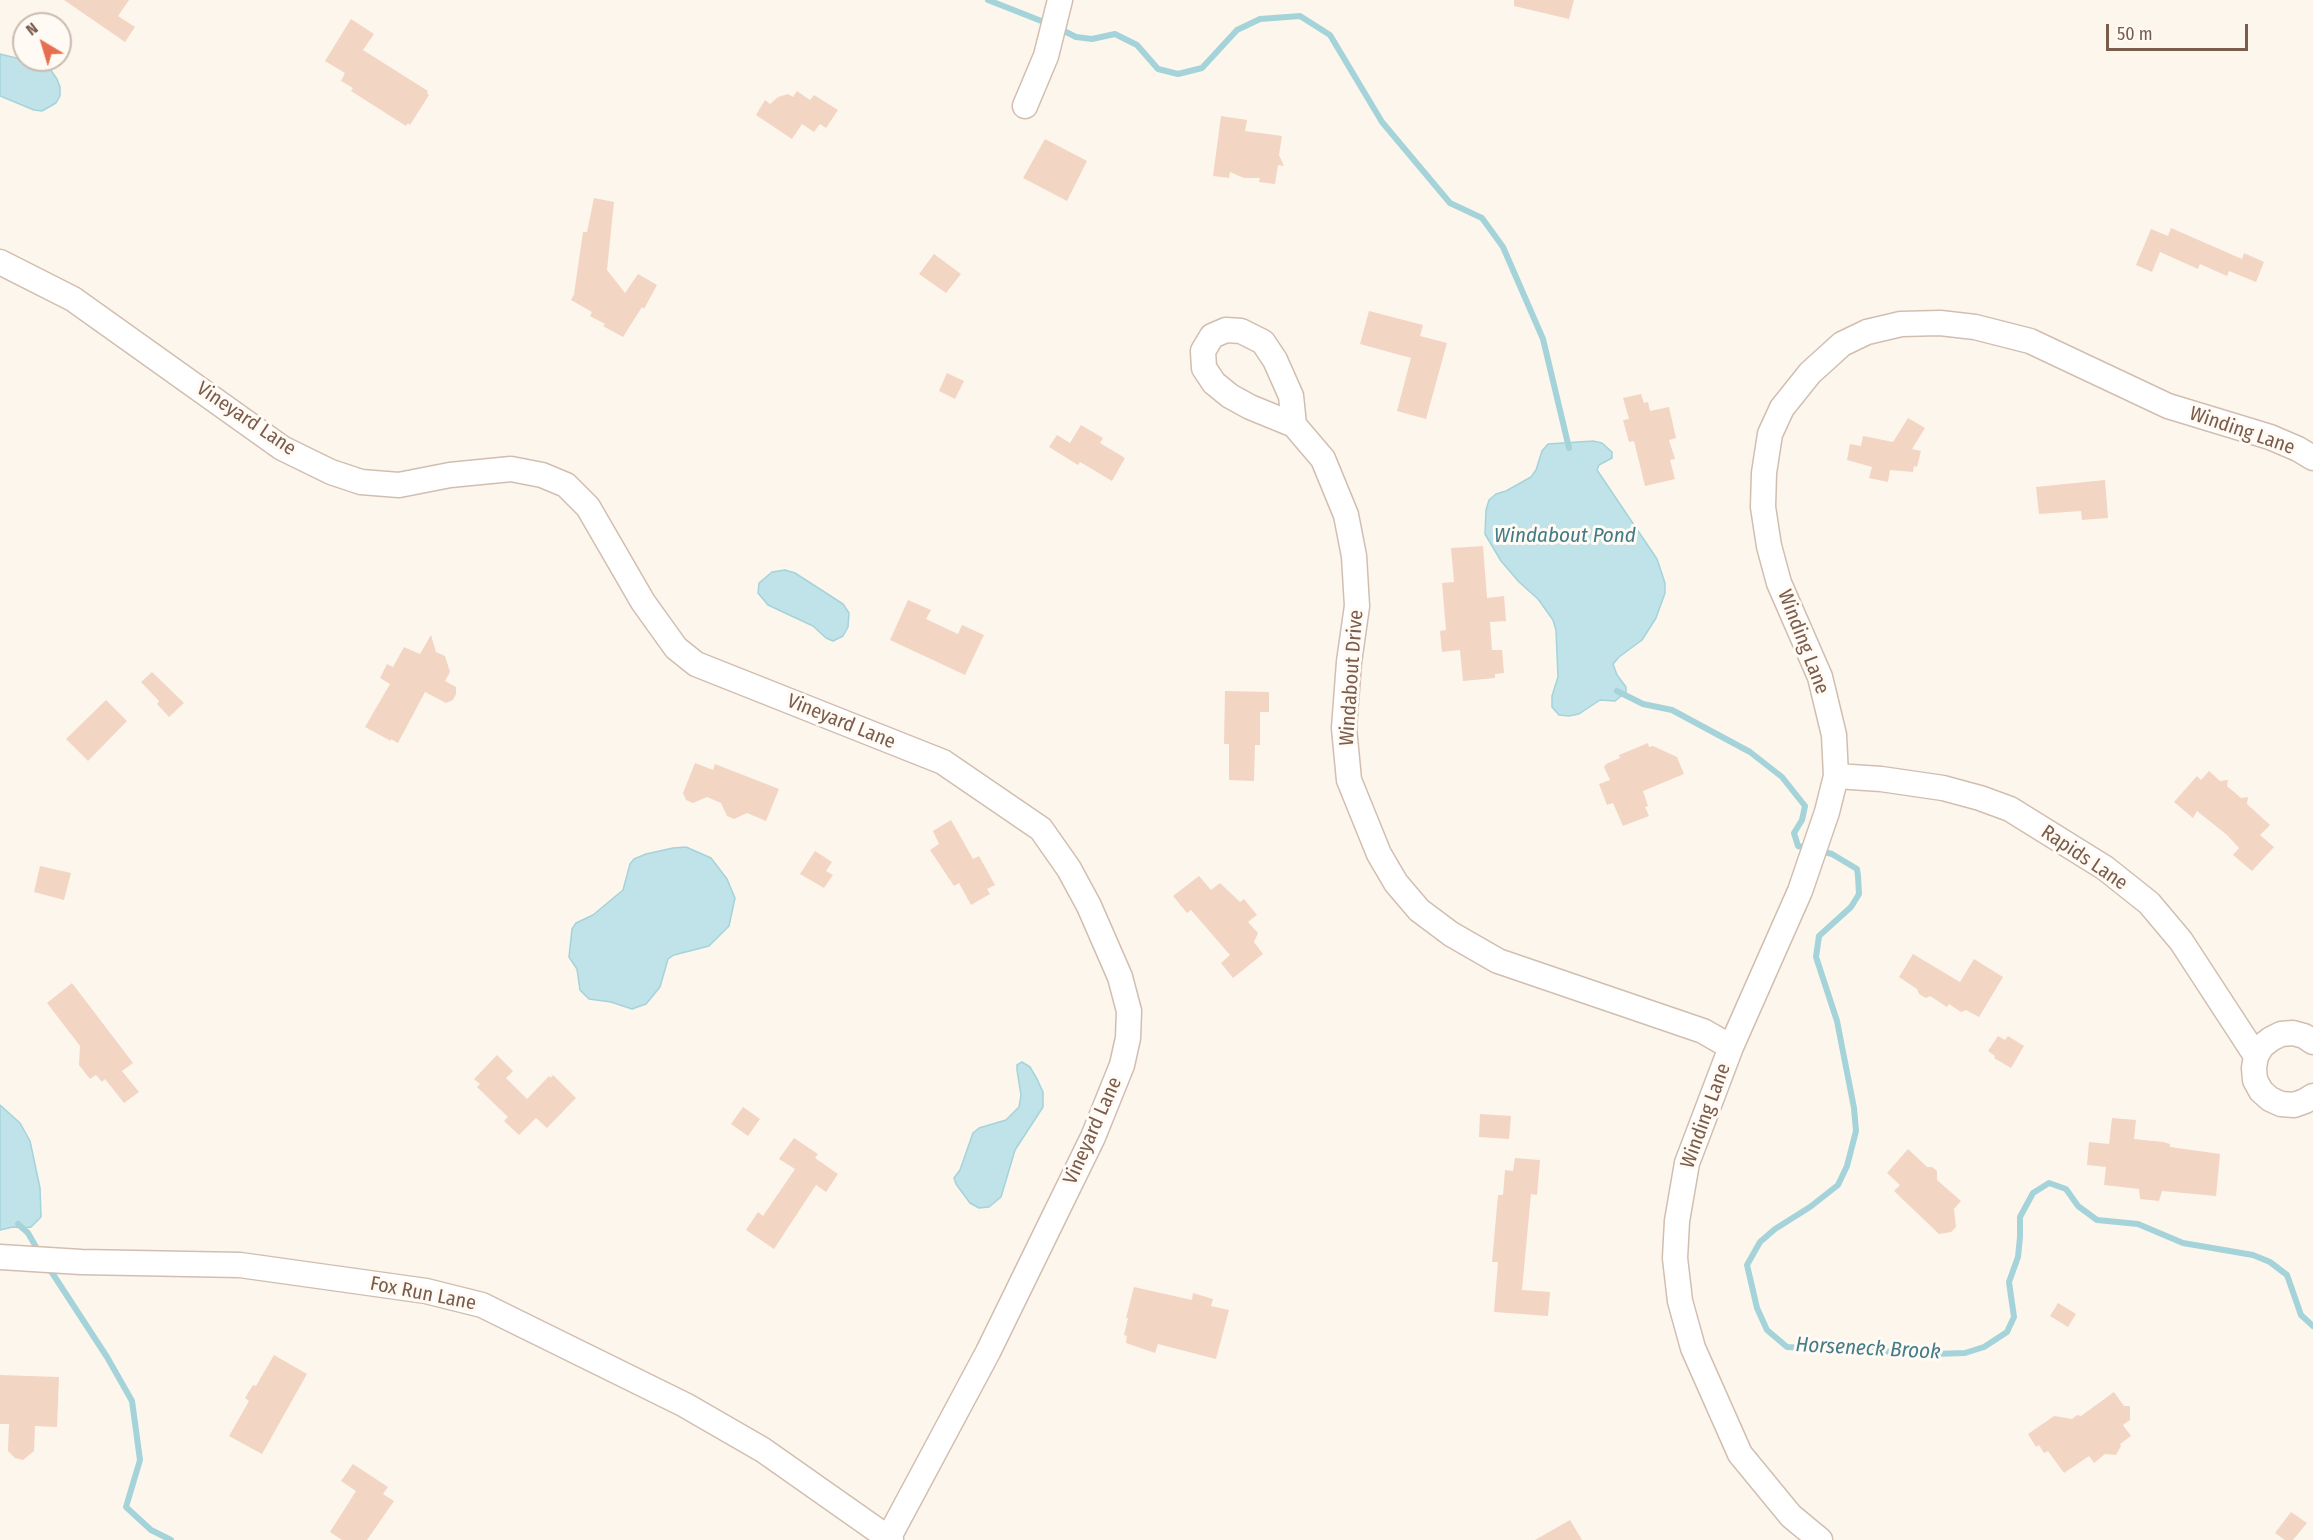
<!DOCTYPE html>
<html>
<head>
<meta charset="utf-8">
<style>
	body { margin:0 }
	#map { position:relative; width:2313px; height:1540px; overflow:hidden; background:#fdf6ec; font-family:"Fira Sans Condensed",sans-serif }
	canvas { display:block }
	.north { position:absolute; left:12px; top:12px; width:60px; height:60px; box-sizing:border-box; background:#fffaf3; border:2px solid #cabbb1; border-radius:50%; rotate:322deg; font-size:16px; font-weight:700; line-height:24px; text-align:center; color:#7a5c4d }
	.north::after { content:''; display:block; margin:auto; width:21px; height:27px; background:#e76f51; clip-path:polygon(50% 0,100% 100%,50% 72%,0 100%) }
	.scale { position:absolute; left:2106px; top:24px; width:142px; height:27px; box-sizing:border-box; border:3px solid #7a5c4d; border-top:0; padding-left:8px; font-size:18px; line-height:21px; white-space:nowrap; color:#7a5c4d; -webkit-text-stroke:4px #fffaf3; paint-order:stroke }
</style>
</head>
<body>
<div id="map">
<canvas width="2313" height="1540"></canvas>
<div class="north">N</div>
<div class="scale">50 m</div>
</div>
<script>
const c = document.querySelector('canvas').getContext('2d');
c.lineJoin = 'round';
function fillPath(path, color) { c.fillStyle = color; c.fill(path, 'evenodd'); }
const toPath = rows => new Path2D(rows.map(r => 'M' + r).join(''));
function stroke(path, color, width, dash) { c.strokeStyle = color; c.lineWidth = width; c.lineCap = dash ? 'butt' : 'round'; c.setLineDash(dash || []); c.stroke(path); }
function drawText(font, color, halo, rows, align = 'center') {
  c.font = font + ' "Fira Sans Condensed",sans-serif'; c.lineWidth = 6; c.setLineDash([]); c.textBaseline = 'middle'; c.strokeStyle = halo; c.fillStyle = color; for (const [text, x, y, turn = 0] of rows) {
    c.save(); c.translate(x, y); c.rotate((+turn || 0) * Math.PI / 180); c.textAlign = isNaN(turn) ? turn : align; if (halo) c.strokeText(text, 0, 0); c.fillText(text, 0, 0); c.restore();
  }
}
const water = toPath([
	[0,54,48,66,57,79,60,87,60,96,56,103,42,111,34,110,0,96,0,54],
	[1593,441,1602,443,1612,452,1612,458,1599,465,1597,470,1657,559,1665,583,1665,593,1656,618,1642,640,1619,657,1613,664,1617,675,1626,687,1626,692,1615,701,1600,700,1579,714,1569,716,1559,715,1552,707,1552,696,1558,677,1556,630,1553,620,1538,599,1519,582,1501,561,1485,534,1486,510,1489,500,1496,494,1506,491,1531,477,1536,470,1542,451,1548,444,1593,441],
	[785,570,795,573,843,604,849,613,848,627,843,636,833,641,826,638,813,626,768,605,758,593,759,583,772,572,785,570],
	[686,847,711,858,727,879,735,898,729,926,709,946,674,955,668,959,660,987,646,1004,632,1009,611,1002,589,999,580,990,577,969,569,957,572,929,576,923,593,915,623,890,630,864,634,859,646,854,673,848,686,847],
	[1022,1062,1030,1067,1037,1079,1043,1092,1043,1107,1015,1150,1001,1197,989,1207,979,1208,970,1203,956,1184,954,1178,960,1170,973,1133,979,1128,1006,1120,1019,1107,1021,1095,1017,1070,1017,1065,1022,1062],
	[0,1105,20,1123,30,1141,40,1188,41,1217,31,1227,24,1228,13,1227,0,1230,0,1105]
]);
const stream = toPath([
	[988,0,1049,24],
	[1058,28,1076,37,1092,39,1115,34,1137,45,1158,69,1178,74,1202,68,1237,30,1260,19,1300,16,1330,35,1382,122,1450,203,1482,218,1503,247,1543,339,1569,448],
	[1617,691,1643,704,1672,710,1750,752,1782,777,1805,806,1802,820,1794,833,1798,846,1810,849],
	[1820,851,1832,854,1857,869,1858,876,1859,894,1851,907,1819,936,1816,957,1837,1021,1854,1108,1856,1131,1847,1166,1838,1185,1810,1207,1775,1229,1760,1242,1747,1265,1757,1308,1767,1330,1787,1347,1820,1349,1855,1345,1905,1355,1965,1353,1984,1347,2007,1332,2014,1317,2009,1282,2018,1257,2020,1237,2020,1217,2033,1193,2049,1183,2066,1189,2078,1206,2097,1220,2138,1224,2183,1243,2253,1255,2270,1262,2287,1275,2301,1315,2313,1326],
	[18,1224,28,1233,40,1254],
	[47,1265,107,1357,132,1401,140,1460,126,1507,151,1530,171,1540]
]);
const building = toPath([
	[64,0,129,0,118,16,135,27,125,42],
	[1514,0,1574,0,1569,19,1514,6],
	[351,19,374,34,363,50,428,91,427,93,429,95,410,125,408,123,406,126,351,91,353,88,341,81,345,73,325,61],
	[797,91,810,100,814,95,838,110,826,128,820,124,814,132,802,124,792,139,756,115,765,100,770,104,778,97,788,94,793,97],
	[1221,116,1247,120,1245,131,1282,136,1279,155,1284,166,1278,165,1275,184,1259,182,1260,178,1244,178,1230,172,1229,178,1213,176],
	[1045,139,1087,161,1067,201,1023,178],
	[594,198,614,202,607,270,625,293,638,274,657,285,644,309,642,307,623,337,603,326,605,324,590,316,592,312,571,300,574,294,583,232,587,232],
	[2171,228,2242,259,2244,253,2264,262,2256,282,2229,271,2227,276,2200,264,2198,269,2160,252,2152,272,2136,265,2151,229,2168,236],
	[934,254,961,274,946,293,919,274],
	[1369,311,1423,325,1420,336,1447,343,1426,419,1397,411,1411,358,1360,344],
	[947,373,964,381,955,399,939,391],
	[1641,394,1644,403,1648,402,1650,411,1669,407,1676,438,1669,440,1675,459,1670,460,1675,479,1645,486,1634,441,1629,442,1623,420,1629,419,1623,398],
	[1908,418,1925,428,1912,449,1921,451,1917,467,1914,466,1913,472,1890,470,1888,482,1869,478,1872,467,1847,460,1850,444,1861,446,1863,436,1893,442],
	[1081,425,1103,438,1100,443,1125,458,1112,481,1080,462,1078,465,1049,447,1057,435,1070,443],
	[2105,480,2108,518,2082,520,2081,511,2039,514,2036,487],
	[1483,546,1487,598,1504,596,1506,621,1490,622,1492,650,1502,650,1504,673,1495,674,1495,678,1463,681,1460,650,1442,652,1440,631,1446,630,1442,583,1454,582,1451,548],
	[908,600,931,610,926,619,958,634,962,625,984,635,965,675,890,640],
	[431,635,436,652,445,656,450,672,445,681,456,687,456,694,453,700,446,703,425,692,398,743,391,739,391,741,365,727,390,684,380,678,387,664,393,667,404,647,420,654],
	[152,672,184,703,169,717,157,704,159,701,141,682],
	[1225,691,1269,692,1269,712,1260,712,1260,745,1255,745,1254,781,1229,780,1229,744,1224,744],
	[106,700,127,721,88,761,66,739],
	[1648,743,1649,747,1653,746,1677,757,1684,774,1643,791,1648,806,1645,807,1649,816,1623,826,1613,803,1607,805,1599,784,1610,780,1604,767,1606,764,1620,758,1619,755],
	[695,763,713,770,715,764,779,789,766,821,747,813,734,819,727,816,721,803,707,797,693,803,686,800,683,793],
	[2209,771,2220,781,2228,780,2227,786,2241,798,2248,797,2247,804,2270,825,2260,835,2274,847,2252,871,2233,855,2239,848,2227,835,2197,811,2193,818,2174,802,2197,776,2201,780],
	[951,820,973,859,979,856,995,885,987,889,990,894,971,905,959,883,954,886,930,850,939,844,933,831],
	[815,851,832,862,826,871,833,875,824,888,800,874],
	[40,866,71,873,64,900,34,892],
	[1199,876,1211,890,1220,883,1240,902,1244,899,1257,915,1248,922,1258,933,1254,942,1263,954,1233,978,1221,963,1230,955,1191,910,1187,913,1173,896],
	[1913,954,1960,982,1974,959,2003,977,1979,1017,1966,1010,1961,1012,1949,1004,1947,1007,1930,996,1926,998,1919,994,1917,989,1899,977],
	[72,983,133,1063,122,1071,139,1092,124,1103,105,1079,102,1082,96,1075,90,1079,79,1065,80,1046,47,1003],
	[1998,1036,2005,1040,2008,1036,2024,1046,2011,1068,1994,1058,1995,1056,1988,1051],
	[497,1055,513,1071,506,1078,527,1099,549,1076,550,1078,553,1075,576,1098,547,1128,536,1118,519,1135,504,1121,508,1117,477,1087,480,1084,474,1079],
	[743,1107,760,1119,748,1136,731,1124],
	[1480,1114,1511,1116,1509,1139,1479,1137],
	[2112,1118,2136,1120,2134,1139,2163,1142,2170,1144,2170,1147,2220,1154,2216,1196,2162,1191,2159,1201,2140,1199,2139,1189,2104,1185,2106,1167,2087,1165,2089,1142,2109,1144],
	[794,1138,818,1154,815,1158,838,1174,826,1192,816,1185,774,1249,746,1230,758,1212,763,1216,795,1169,779,1159],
	[1908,1149,1927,1167,1932,1167,1937,1171,1937,1180,1961,1201,1954,1209,1956,1227,1951,1232,1939,1234,1894,1191,1900,1185,1887,1173],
	[1515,1158,1540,1160,1537,1195,1531,1194,1522,1290,1550,1292,1548,1316,1494,1312,1498,1262,1492,1262,1498,1195,1503,1195,1505,1170,1513,1171],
	[1134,1287,1192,1300,1193,1293,1213,1299,1211,1306,1229,1310,1216,1359,1158,1344,1155,1353,1126,1343,1127,1336,1124,1335,1128,1318,1126,1318],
	[2058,1303,2076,1314,2068,1327,2050,1316],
	[274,1355,307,1374,262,1454,229,1436,249,1401,245,1398,253,1385,256,1386],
	[0,1375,59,1377,57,1427,35,1426,34,1451,23,1460,15,1458,8,1451,9,1424,0,1424],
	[2114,1392,2124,1406,2130,1406,2130,1420,2123,1425,2131,1436,2120,1444,2121,1446,2116,1455,2105,1454,2094,1463,2089,1456,2064,1473,2048,1451,2044,1453,2039,1445,2036,1447,2028,1434,2054,1416,2072,1419,2077,1415,2081,1416],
	[353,1464,388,1487,383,1494,394,1501,367,1540,342,1540,330,1532,356,1491,341,1481],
	[2291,1512,2307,1523,2293,1540,2285,1540,2275,1533],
	[1570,1520,1582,1540,1535,1540]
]);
const minor = toPath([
	[1025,106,1046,56,1060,0],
	[0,262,73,299,282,448,331,472,361,482,399,485,450,475,511,469,542,475,566,485,588,507,643,602,676,648,696,664,943,762,1041,829,1069,869,1089,906,1120,977,1129,1011,1128,1038,1122,1065,1093,1137,988,1352,889,1537],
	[1294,425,1291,396,1275,360,1263,342,1241,331,1226,330,1212,336,1203,351,1204,368,1214,383,1230,396,1250,407,1294,425,1323,459,1346,515,1354,556,1357,606,1349,662,1344,728,1349,780,1379,854,1396,883,1419,910,1451,934,1498,961,1703,1031,1731,1047],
	[1836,776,1881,779,1943,788,1980,798,2010,809,2105,868,2149,903,2181,941,2256,1056],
	[2313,1042,2304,1036,2293,1033,2281,1034,2271,1039,2262,1046,2256,1056,2254,1068,2255,1080,2261,1091,2270,1099,2281,1104,2294,1105,2305,1101,2313,1096],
	[0,1257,81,1262,240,1265,426,1291,482,1305,685,1405,763,1450,891,1540],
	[1820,1540,1791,1516,1740,1454,1693,1348,1680,1301,1675,1258,1677,1221,1687,1163,1731,1047,1800,891,1827,812,1836,776,1834,735,1820,677,1779,583,1769,546,1763,507,1764,473,1770,434,1782,408,1810,373,1842,344,1867,332,1901,324,1940,323,1975,327,2030,341,2168,406,2270,437,2298,449,2313,458]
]);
const streetNames = [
	["Vineyard Lane",246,419,34],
	["Winding Lane",2242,431,19],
	["Winding Lane",1803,642,69],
	["Windabout Drive",1352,678,-86],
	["Vineyard Lane",841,722,22],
	["Rapids Lane",2084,858,34],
	["Winding Lane",1706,1116,-70],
	["Vineyard Lane",1093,1131,-66],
	["Fox Run Lane",423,1294,11]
];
const waterNames = [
	["Windabout Pond",1565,536],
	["Horseneck Brook",1868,1349,3]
];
fillPath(water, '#bfe3e8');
stroke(water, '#a5d3da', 1.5);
stroke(stream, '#a5d3da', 6);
fillPath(building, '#f3d5c3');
stroke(minor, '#d1beb0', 27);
stroke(minor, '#fff', 24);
drawText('20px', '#7a5c4d', '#fffaf3', streetNames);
drawText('italic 21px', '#437c86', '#fffaf3', waterNames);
</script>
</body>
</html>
